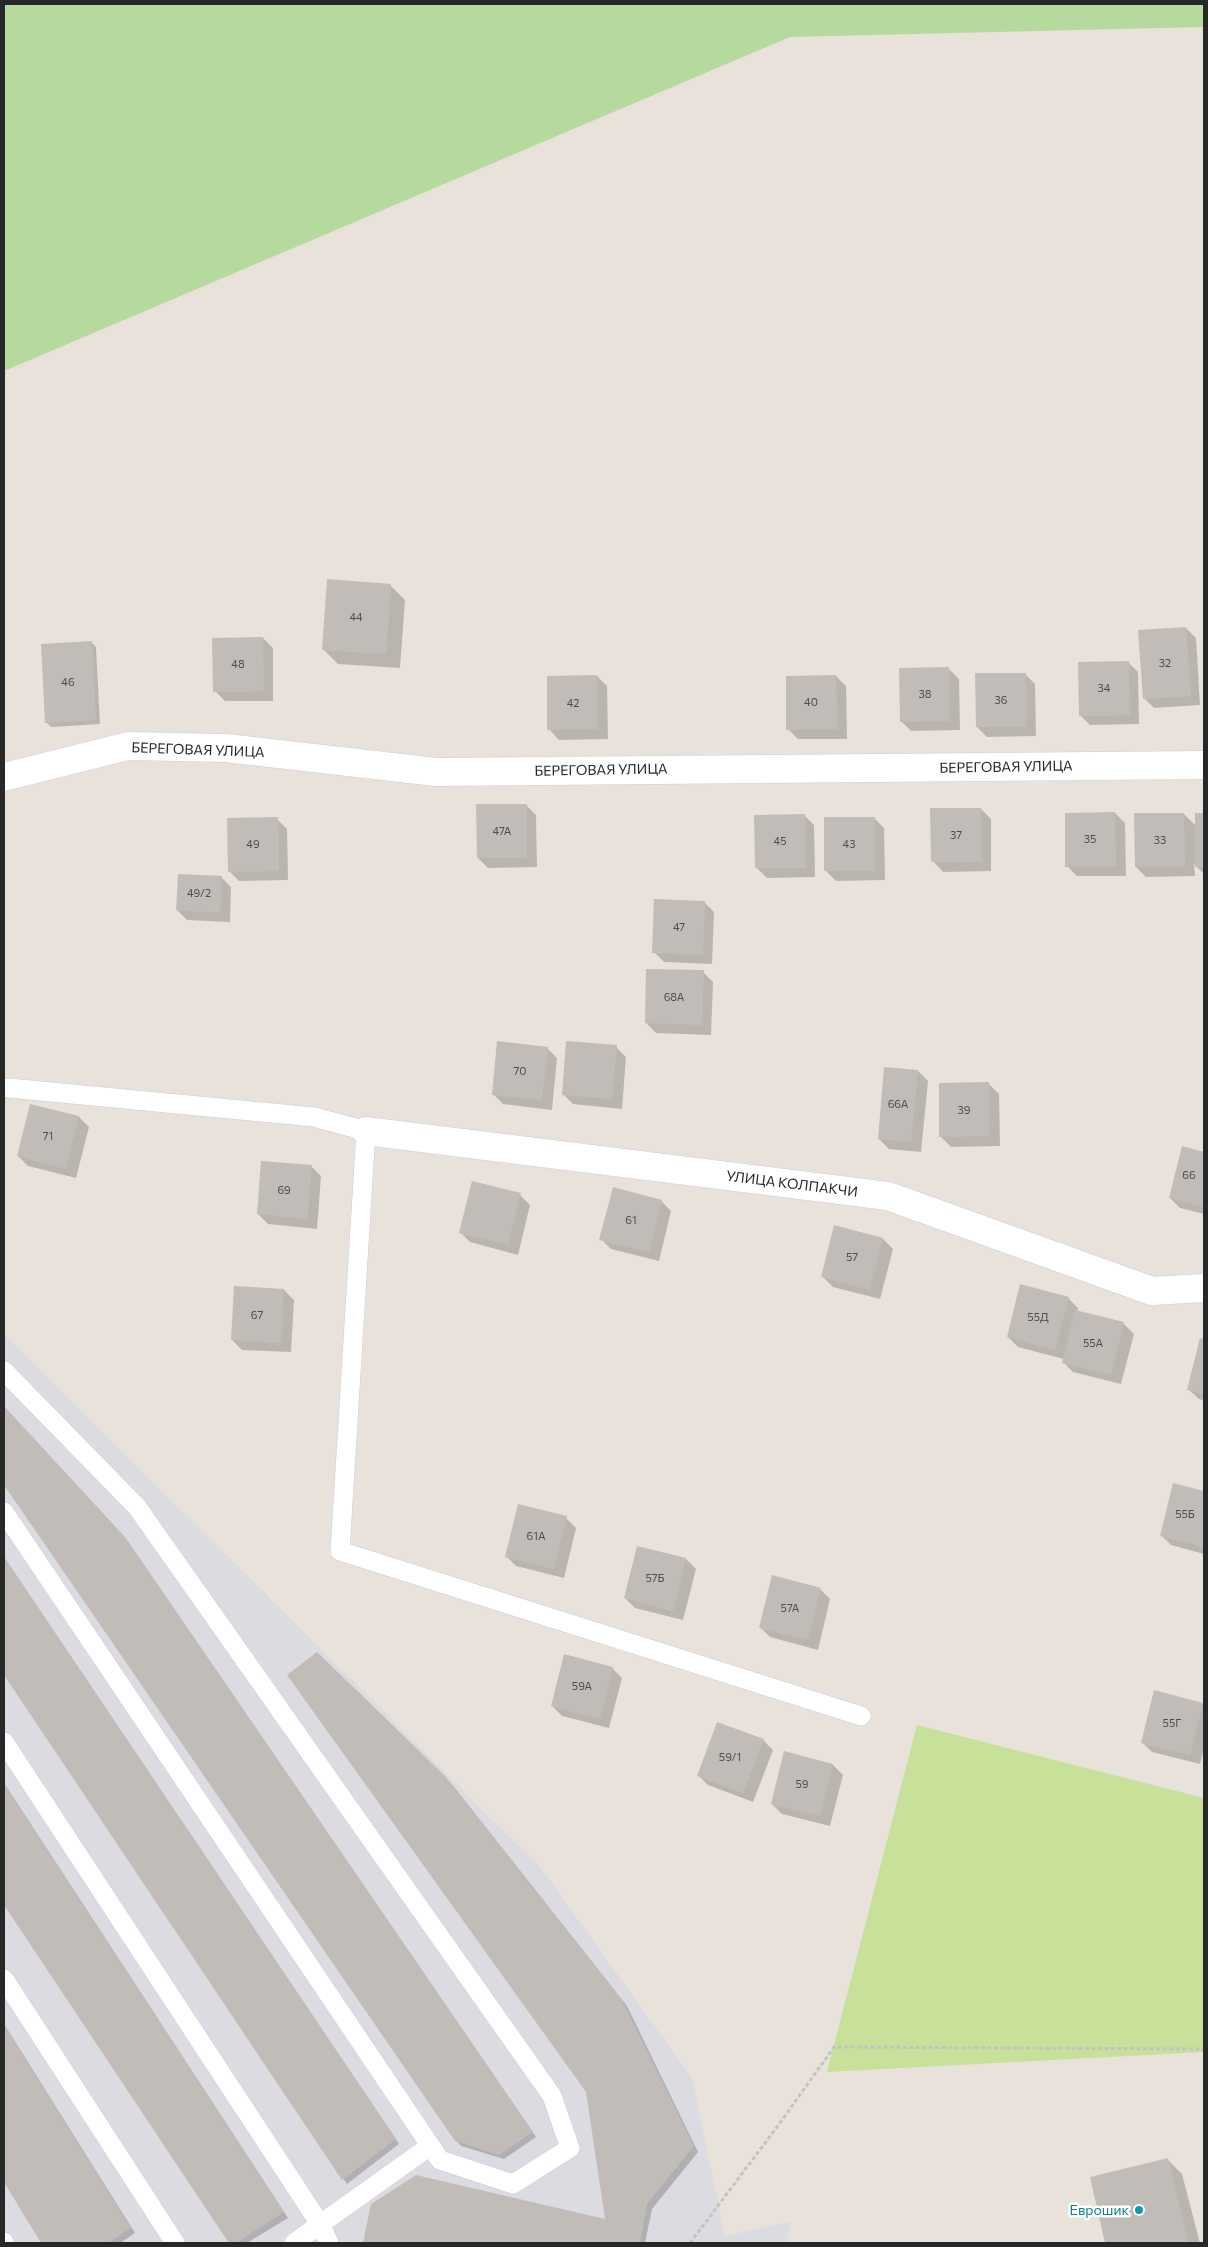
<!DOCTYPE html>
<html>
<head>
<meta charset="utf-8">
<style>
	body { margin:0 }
	#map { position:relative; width:1208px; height:2247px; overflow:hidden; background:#e9e2db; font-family:Commissioner,sans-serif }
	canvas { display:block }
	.frame { position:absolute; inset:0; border:5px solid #282828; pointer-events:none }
</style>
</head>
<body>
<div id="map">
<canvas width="1208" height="2247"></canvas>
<div class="frame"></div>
</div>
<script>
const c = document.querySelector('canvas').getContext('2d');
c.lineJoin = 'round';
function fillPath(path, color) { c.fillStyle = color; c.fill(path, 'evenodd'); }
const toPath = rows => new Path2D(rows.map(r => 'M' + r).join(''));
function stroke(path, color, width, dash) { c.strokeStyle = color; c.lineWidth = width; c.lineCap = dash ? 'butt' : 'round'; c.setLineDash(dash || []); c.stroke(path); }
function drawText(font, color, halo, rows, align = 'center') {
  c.font = font + ' Commissioner,sans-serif'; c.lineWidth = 5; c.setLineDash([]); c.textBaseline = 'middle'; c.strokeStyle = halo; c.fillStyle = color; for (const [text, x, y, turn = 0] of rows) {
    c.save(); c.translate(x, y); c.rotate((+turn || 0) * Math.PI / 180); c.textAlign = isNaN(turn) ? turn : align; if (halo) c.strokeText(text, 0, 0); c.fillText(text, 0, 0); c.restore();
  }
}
const industrial = toPath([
	[4,1334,541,1868,692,2078,725,2236,792,2221,786,2243,4,2243]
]);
const green = toPath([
	[4,4,1204,4,1204,27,790,37,4,371]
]);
const pitch = toPath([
	[917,1725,1204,1798,1204,2052,827,2072]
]);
const shadow = toPath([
	[390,585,405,600,400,668,338,664,323,649],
	[1186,628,1196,638,1200,705,1154,708,1144,698],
	[263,638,273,648,273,701,225,701,215,691],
	[91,642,96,647,100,724,51,727,46,722],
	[1128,662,1138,672,1139,724,1090,725,1080,715],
	[949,669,959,679,960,730,911,731,901,721],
	[1025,674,1035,684,1036,736,987,737,977,727],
	[597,676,607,686,608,739,559,740,549,729],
	[836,676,846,686,847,739,798,739,788,729],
	[526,805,536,815,537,867,488,868,478,858],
	[981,809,991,819,991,871,943,872,933,861],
	[1115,813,1125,823,1126,876,1077,876,1067,866],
	[1184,814,1196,826,1196,814,1204,814,1204,874,1194,864,1195,876,1146,877,1136,867],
	[804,815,814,825,815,877,767,878,757,868],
	[874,818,884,828,885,880,836,881,826,871],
	[277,819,287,829,288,880,239,881,229,871],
	[221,877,231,887,230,922,187,920,177,910],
	[704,902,714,912,712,964,664,962,654,952],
	[703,972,713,982,711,1035,656,1033,646,1023],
	[616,1047,626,1057,622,1109,573,1104,563,1094],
	[547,1048,557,1058,552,1110,503,1104,493,1094],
	[918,1071,928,1081,921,1152,889,1149,879,1139],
	[989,1084,999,1094,1000,1146,951,1147,941,1137],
	[31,1106,79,1117,89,1127,76,1178,28,1166,18,1156],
	[1183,1148,1204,1153,1204,1214,1180,1208,1170,1198],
	[311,1166,321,1176,317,1229,268,1224,258,1214],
	[520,1195,530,1205,518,1255,470,1242,460,1232],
	[661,1201,671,1211,659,1261,611,1249,601,1239],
	[835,1226,883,1239,893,1249,880,1299,833,1287,823,1277],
	[284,1290,294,1300,291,1352,242,1350,232,1340],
	[1068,1298,1078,1308,1077,1312,1124,1324,1134,1334,1121,1384,1073,1372,1063,1362,1064,1359,1018,1347,1008,1337],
	[1201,1339,1204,1340,1204,1401,1199,1399,1188,1389],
	[4,1407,129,1543,536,2137,504,2159,461,2146,456,2140,4,1483],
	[1173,1485,1204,1493,1204,1554,1171,1545,1161,1535],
	[566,1518,576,1528,564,1578,516,1566,506,1556],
	[4,1557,399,2144,347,2184,4,1673],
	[686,1559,696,1569,683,1620,635,1608,625,1598],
	[820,1589,830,1599,818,1650,770,1637,760,1627],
	[612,1668,622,1678,609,1728,562,1716,552,1706],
	[1203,1704,1204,1748,1200,1764,1152,1752,1142,1742],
	[763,1740,773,1750,753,1802,708,1785,698,1775],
	[833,1765,843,1775,830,1826,782,1814,772,1804],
	[450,1782,627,2006,698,2152,652,2209,645,2243,364,2243,606,2221,587,2092],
	[4,1783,288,2218,247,2243,230,2243,4,1903],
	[4,2024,135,2233,120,2243,42,2243,4,2180],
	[1167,2159,1182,2174,1200,2243,1107,2243,1091,2178]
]);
const building = toPath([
	[327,579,391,584,386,654,322,650],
	[1186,627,1191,696,1143,699,1138,630],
	[263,637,264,691,213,692,212,638],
	[92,641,96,720,45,723,41,644],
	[1129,661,1130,715,1079,716,1078,662],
	[949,667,950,721,900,722,899,668],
	[975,673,1026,673,1026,727,976,727],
	[597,675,598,729,547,730,547,676],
	[836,675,837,729,786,730,786,676],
	[476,804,527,804,527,858,477,858],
	[930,808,981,808,982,862,931,862],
	[1115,812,1116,866,1065,867,1065,813],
	[1134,813,1184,813,1185,867,1135,867],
	[1195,813,1204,813,1204,867,1195,867],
	[805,814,806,868,755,868,754,815],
	[278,817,279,871,228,872,227,818],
	[824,817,875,817,875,871,824,871],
	[178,874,222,876,220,913,176,910],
	[654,899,705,901,703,955,652,953],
	[646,969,704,970,702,1025,645,1023],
	[497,1041,548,1047,542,1100,492,1095],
	[566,1041,617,1045,612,1099,562,1095],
	[884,1067,918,1070,911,1142,878,1139],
	[989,1082,990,1136,939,1137,939,1083],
	[30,1104,79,1116,66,1169,17,1156],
	[1182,1146,1204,1152,1204,1207,1169,1198],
	[261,1161,312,1165,307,1219,257,1214],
	[472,1181,521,1193,508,1245,459,1233],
	[613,1187,662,1200,649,1252,599,1240],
	[834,1225,883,1238,870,1290,821,1277],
	[1020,1284,1069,1297,1055,1350,1007,1337],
	[234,1286,284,1289,281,1343,231,1340],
	[1075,1310,1124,1322,1111,1375,1062,1363],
	[1200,1338,1204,1339,1204,1394,1187,1390],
	[4,1406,125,1537,533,2132,499,2155,455,2141,4,1485],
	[1173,1483,1204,1491,1204,1547,1160,1536],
	[518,1504,567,1516,554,1569,505,1557],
	[637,1546,686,1558,673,1611,624,1598],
	[4,1557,396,2139,342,2180,4,1675],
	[772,1575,821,1588,808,1640,759,1628],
	[317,1652,445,1776,622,2000,694,2146,647,2204,640,2243,363,2243,371,2204,416,2175,605,2219,586,2092,287,1675],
	[564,1654,613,1667,600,1719,551,1706],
	[1154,1690,1203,1703,1190,1755,1141,1743],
	[717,1722,764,1739,743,1793,697,1776],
	[784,1751,833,1764,820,1816,771,1804],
	[4,1784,284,2212,236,2243,229,2243,4,1905],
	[4,2025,131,2228,108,2243,41,2243,4,2182],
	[1168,2158,1189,2243,1105,2243,1090,2177]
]);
const path = toPath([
	[690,2243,777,2127,834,2047,1204,2049]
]);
const service = toPath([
	[9,1088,314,1117,366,1131,340,1551,861,1716],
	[4,1371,137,1507,552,2096,570,2148,513,2184,440,2160,4,1512],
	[4,1742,320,2224,329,2243],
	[4,1979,175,2243],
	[4,2242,4,2243],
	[294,2243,430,2146]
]);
const minor = toPath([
	[4,777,128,746,226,748,436,772,1204,765],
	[366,1131,888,1196,1152,1291,1204,1288]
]);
const markers = [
	[1139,2210,5,"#0f9aa8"]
];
const numberNames = [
	["44",356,617],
	["32",1165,663],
	["48",238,664],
	["46",68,682],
	["34",1104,688],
	["38",925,694],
	["36",1001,700],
	["40",811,702],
	["42",573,703],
	["47А",502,831],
	["37",956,835],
	["35",1090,839],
	["33",1160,840],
	["45",780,841],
	["49",253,844],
	["43",849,844],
	["49/2",199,893],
	["47",679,927],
	["68А",674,997],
	["70",520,1071],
	["66А",898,1104],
	["39",964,1110],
	["71",48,1136],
	["66",1189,1175],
	["69",284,1190],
	["61",631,1220],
	["57",852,1257],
	["67",257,1315],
	["55Д",1038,1317],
	["55А",1093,1343],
	["55Б",1185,1514],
	["61А",536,1536],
	["57Б",655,1578],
	["57А",790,1608],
	["59А",582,1686],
	["55Г",1172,1723],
	["59/1",730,1757],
	["59",802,1784]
];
const streetNames = [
	["БЕРЕГОВАЯ УЛИЦА",198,750,2],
	["БЕРЕГОВАЯ УЛИЦА",1006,767,-1],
	["БЕРЕГОВАЯ УЛИЦА",601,770,-1],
	["УЛИЦА КОЛПАКЧИ",792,1184,7]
];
const cultureNames = [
	["Еврошик",1129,2210]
];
fillPath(industrial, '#dddbe2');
fillPath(green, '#b6da9d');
fillPath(pitch, '#c7e09a');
fillPath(shadow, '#0003');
fillPath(building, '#c1bcb8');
stroke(service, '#cacdd8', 20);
stroke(minor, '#cacdd8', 29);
stroke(path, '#c3c3c3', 3, [4, 2.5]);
stroke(service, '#fff', 19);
stroke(minor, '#fff', 28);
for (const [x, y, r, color] of markers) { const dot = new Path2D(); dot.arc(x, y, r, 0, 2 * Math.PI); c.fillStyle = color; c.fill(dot); stroke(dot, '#fff', 2); }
drawText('11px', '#4e4d4c', null, numberNames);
drawText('14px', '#282828', '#fff', streetNames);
drawText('14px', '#0d838f', '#fff', cultureNames, 'right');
</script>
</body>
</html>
